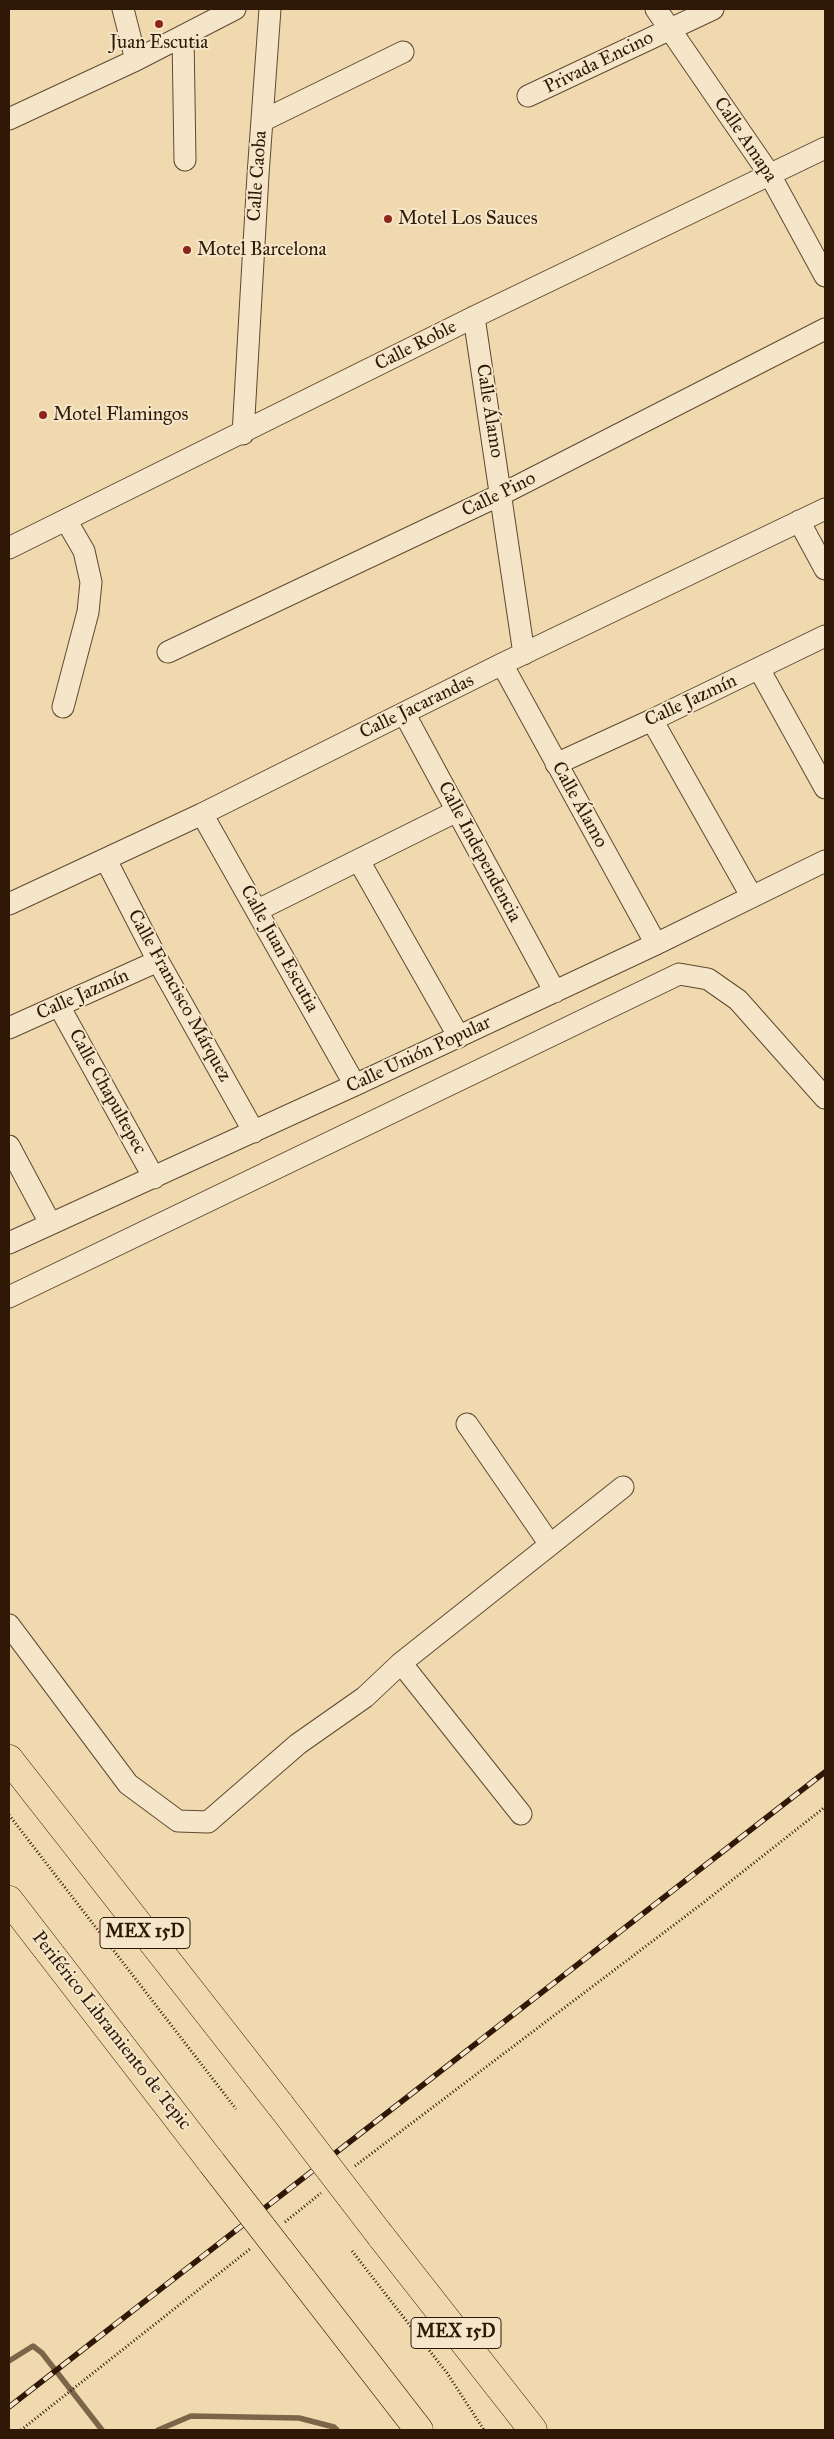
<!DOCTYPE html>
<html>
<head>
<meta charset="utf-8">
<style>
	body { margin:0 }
	#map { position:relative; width:834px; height:2439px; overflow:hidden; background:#f0d9ae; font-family:"IM FELL Great Primer",serif }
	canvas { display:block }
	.frame { position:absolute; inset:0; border:10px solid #2f1906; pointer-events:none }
</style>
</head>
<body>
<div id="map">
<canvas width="834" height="2439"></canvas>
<div class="frame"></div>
</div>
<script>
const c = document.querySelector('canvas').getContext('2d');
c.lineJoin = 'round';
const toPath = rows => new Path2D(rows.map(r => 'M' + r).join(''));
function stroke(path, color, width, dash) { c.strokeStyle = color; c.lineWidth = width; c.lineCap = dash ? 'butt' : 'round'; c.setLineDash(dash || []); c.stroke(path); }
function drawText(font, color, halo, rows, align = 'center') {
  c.font = font + ' "IM FELL Great Primer",serif'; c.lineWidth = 4; c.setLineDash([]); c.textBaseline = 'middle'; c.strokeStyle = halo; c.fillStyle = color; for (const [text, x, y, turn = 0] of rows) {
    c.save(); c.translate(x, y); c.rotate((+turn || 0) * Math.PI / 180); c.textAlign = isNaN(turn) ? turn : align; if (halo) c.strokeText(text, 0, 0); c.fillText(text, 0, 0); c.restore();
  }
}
const stream = toPath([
	[9,2361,33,2346,42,2353,102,2430],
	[158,2430,191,2416,299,2418,334,2427,337,2430]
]);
const path = toPath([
	[9,1815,236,2109],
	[355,2166,703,1903,825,1807],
	[285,2222,321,2193],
	[352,2251,447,2373,484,2430],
	[21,2430,250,2249]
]);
const minor = toPath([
	[123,9,136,60],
	[656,9,770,175,825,276],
	[183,36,185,160],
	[528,96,713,9],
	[9,119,136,60,235,9],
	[262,121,403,52],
	[474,317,524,654],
	[243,434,258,175,270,9],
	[799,521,825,569],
	[9,548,474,317,825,148],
	[168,652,502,494,825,329],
	[502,664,656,944],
	[759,669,825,788],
	[63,707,88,612,91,582,84,551,66,520],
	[404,713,555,992],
	[652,720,752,897],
	[556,764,652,720,825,636],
	[202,814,355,1085],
	[106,860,158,961,254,1132],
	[359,861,459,1037],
	[9,904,202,814,502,664,825,509],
	[258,910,457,811],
	[59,1006,154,1178],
	[9,1028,158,961],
	[9,1146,50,1223],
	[9,1243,355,1085,656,944,825,861],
	[9,1297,679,974,708,979,738,1000,825,1098],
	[467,1424,549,1543],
	[9,1625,128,1784,178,1821,208,1822,298,1744,365,1697,401,1663,623,1487],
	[401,1663,521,1814]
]);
const highway = toPath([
	[9,1759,281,2106],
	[9,1900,212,2163],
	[380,2235,533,2430],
	[302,2279,419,2430]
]);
const rail = toPath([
	[9,2407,825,1772]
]);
const highwayBridge = toPath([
	[281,2106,380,2235],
	[212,2163,302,2279]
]);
const markers = [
	[159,24,5,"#8f2418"],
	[388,219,5,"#8f2418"],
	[187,250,5,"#8f2418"],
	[43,415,5,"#8f2418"]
];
const shields = [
	[145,1933,90],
	[456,2333,90]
];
const shieldNames = [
	["MEX 15D",145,1933],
	["MEX 15D",456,2333]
];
const poiNames = [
	["Juan Escutia",159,43,"center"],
	["Motel Los Sauces",398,219],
	["Motel Barcelona",197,250],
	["Motel Flamingos",53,415]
];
const streetNames = [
	["Privada Encino",599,63,-26],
	["Calle Amapa",745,140,56],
	["Calle Caoba",258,176,-86],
	["Calle Roble",416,346,-27],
	["Calle Álamo",489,411,81],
	["Calle Pino",499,495,-26],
	["Calle Jazmín",691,701,-25],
	["Calle Jacarandas",417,707,-26],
	["Calle Álamo",579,805,61],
	["Calle Independencia",479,852,62],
	["Calle Juan Escutia",279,949,61],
	["Calle Jazmín",83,995,-24],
	["Calle Francisco Márquez",179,996,61],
	["Calle Unión Popular",419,1055,-25],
	["Calle Chapultepec",107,1092,61],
	["Periférico Libramiento de Tepic",111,2031,52]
];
stroke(stream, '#7b6549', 5.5);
stroke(minor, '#5f4930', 23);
stroke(highway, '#2f1906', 29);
stroke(path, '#2f1906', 3, [1, 2.5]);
stroke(minor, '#f5e6ca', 21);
stroke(highway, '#f0d9ae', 28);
stroke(rail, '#2f1906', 5.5);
stroke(rail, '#f5e6ca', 4, [11]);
stroke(highwayBridge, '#2f1906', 29, []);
stroke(highwayBridge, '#f0d9ae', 28);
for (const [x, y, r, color] of markers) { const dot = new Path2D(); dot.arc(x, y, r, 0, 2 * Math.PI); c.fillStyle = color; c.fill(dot); stroke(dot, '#f5e6ca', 2); }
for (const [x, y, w] of shields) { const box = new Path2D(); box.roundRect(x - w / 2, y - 15.5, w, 31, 4); c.fillStyle = '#f5e6ca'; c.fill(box); stroke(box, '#2f1906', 1); }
drawText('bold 18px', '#2f1906', null, shieldNames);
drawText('19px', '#2f1906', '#f5e6ca', poiNames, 'left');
drawText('19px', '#2f1906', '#f5e6ca', streetNames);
</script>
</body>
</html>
